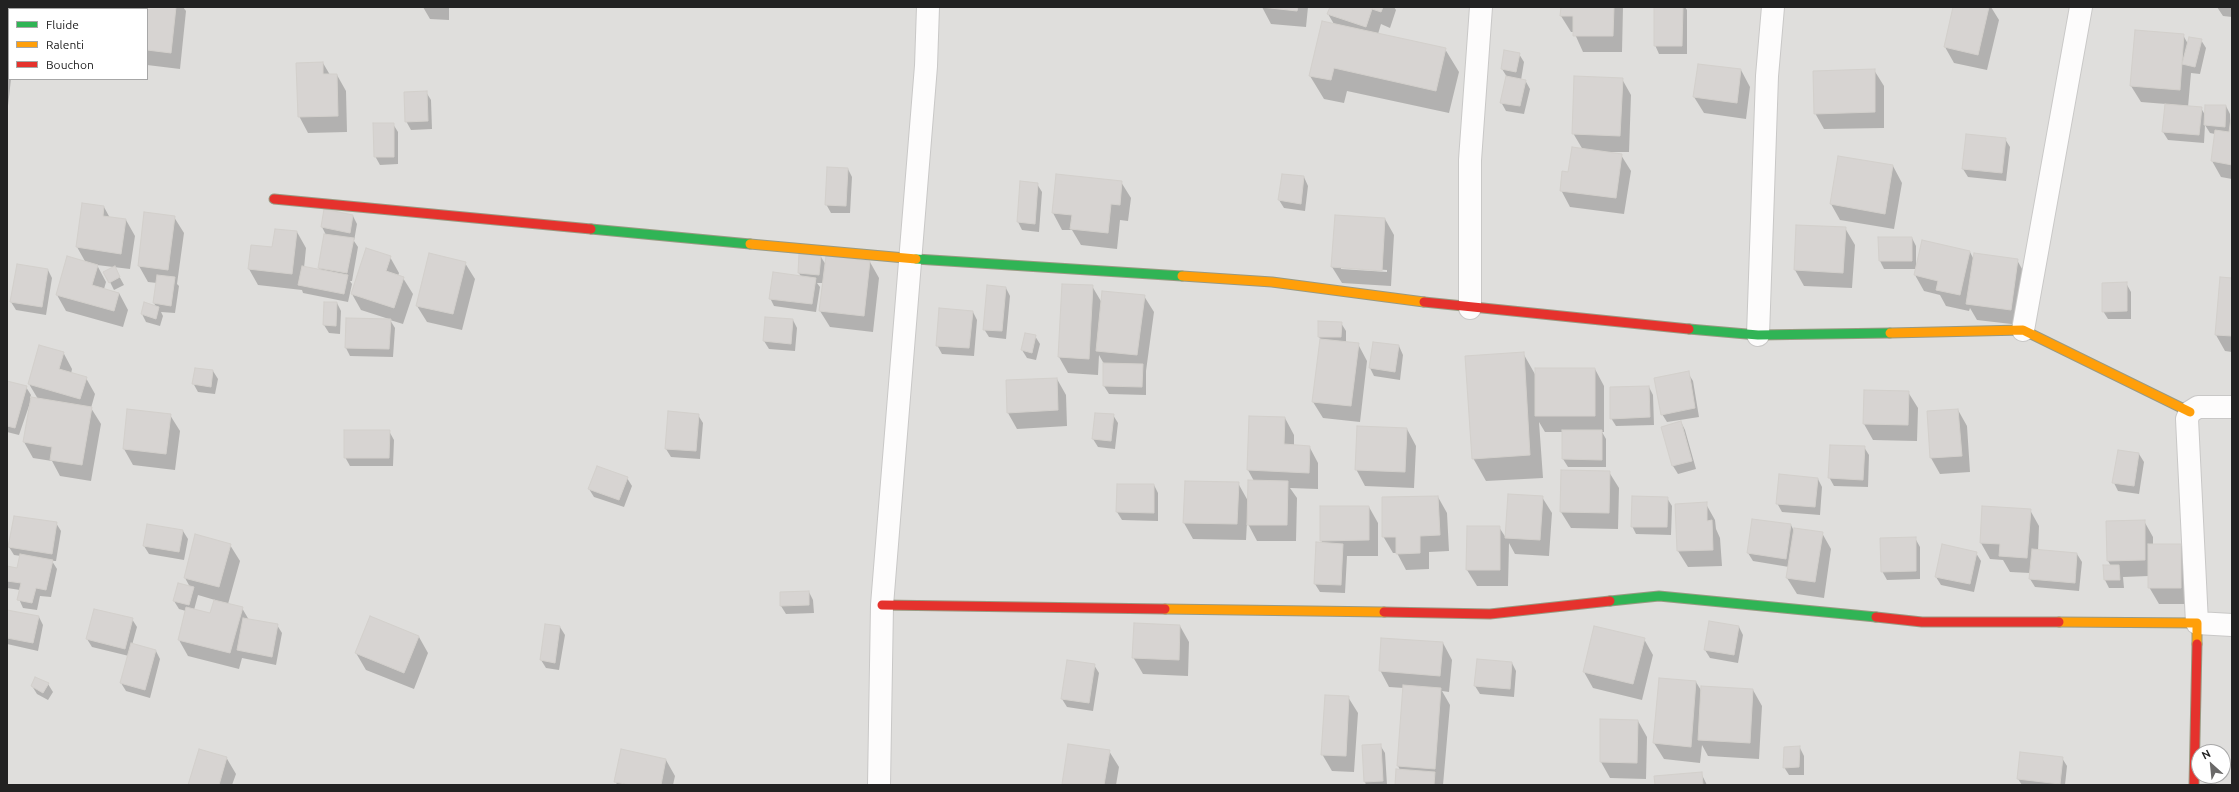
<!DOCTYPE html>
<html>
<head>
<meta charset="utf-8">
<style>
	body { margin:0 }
	#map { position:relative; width:2239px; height:792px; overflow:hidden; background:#f0eeeb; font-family:Ubuntu,sans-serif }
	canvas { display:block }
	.frame { position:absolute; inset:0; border:8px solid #222; pointer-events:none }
	.legend { position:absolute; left:8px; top:8px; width:140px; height:72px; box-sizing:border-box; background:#fff; border:1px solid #a7a7a7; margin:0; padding:5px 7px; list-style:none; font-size:12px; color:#222 }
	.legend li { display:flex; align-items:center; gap:8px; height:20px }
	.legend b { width:20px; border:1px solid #a7a7a7 }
	.north { position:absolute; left:2191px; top:744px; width:40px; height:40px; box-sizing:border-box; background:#fff; border:1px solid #a7a7a7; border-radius:50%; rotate:333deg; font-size:11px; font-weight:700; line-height:16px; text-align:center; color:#222 }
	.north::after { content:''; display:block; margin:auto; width:14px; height:18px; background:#6a6968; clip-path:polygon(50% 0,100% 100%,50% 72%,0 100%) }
</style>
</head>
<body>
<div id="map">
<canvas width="2239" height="792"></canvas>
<div class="frame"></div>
<ul class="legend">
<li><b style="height:5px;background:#30b455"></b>Fluide</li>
<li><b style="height:5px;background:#ff9f0a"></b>Ralenti</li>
<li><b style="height:5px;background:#e5322d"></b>Bouchon</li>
</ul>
<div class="north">N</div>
</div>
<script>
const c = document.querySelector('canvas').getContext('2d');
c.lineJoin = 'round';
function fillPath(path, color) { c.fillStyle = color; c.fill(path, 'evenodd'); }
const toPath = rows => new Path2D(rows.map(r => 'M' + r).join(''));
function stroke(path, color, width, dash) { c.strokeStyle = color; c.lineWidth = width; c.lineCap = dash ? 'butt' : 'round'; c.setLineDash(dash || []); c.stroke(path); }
const residential = toPath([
	[7,7,2232,7,2232,785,7,785],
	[9,9,147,9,147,79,9,79],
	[2199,752,2223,752,2223,776,2199,776]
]);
const shadow = toPath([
	[7,7,40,7,40,9,9,9,9,30,7,27],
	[132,7,183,7,186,11,180,69,147,65,147,9,132,9],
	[423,7,449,7,449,20,430,19],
	[1262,7,1308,7,1306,27,1271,24],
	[1331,7,1394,7,1396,10,1390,28,1381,24,1378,34,1445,49,1459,72,1449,113,1347,91,1344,103,1324,99,1310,76,1334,24,1328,14],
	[1562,7,1623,7,1622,52,1583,52,1574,32,1571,32,1561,16],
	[1655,7,1685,7,1687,10,1687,54,1659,54,1655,45],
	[1954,7,1991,7,1999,20,1987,70,1954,63,1945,47],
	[2217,7,2232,7,2232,17,2223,16],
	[2136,32,2183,35,2188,44,2201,40,2206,48,2200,74,2191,73,2188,107,2201,108,2205,115,2226,106,2230,114,2230,121,2232,118,2232,179,2221,177,2212,161,2215,134,2210,133,2205,125,2204,143,2168,140,2163,132,2166,104,2141,102,2131,86],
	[1505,51,1519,54,1524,62,1521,80,1525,80,1530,89,1524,114,1506,111,1501,102,1507,77,1502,69],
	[7,59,9,61,9,79,11,79,8,106],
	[323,63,330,75,337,75,346,91,347,132,308,133,299,116],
	[1741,70,1750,87,1746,119,1704,113,1694,97],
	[1874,70,1884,86,1884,128,1824,129,1815,113],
	[1622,79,1631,95,1629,152,1599,152,1621,155,1631,171,1624,214,1570,207,1561,190,1583,150,1573,133],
	[426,92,431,100,432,129,411,130,406,121],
	[393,124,398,132,398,164,380,165,375,156],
	[2005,139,2010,147,2006,181,1968,177,1963,169],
	[1893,166,1902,183,1894,229,1840,220,1831,204],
	[848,169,852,177,850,213,831,213,826,204],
	[1057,175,1121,182,1131,198,1128,221,1120,220,1117,249,1081,245,1072,230,1062,230,1053,213],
	[1304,177,1308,186,1305,211,1284,208,1279,200],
	[1037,184,1042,192,1039,232,1022,230,1018,222],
	[83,204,104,207,110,218,126,220,135,236,130,269,97,265,106,282,104,289,119,293,128,310,123,327,66,311,57,295,86,263,77,247],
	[353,216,357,224,354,241,358,247,352,281,350,281,352,284,348,302,303,293,302,290,258,285,249,269,297,232,306,248,304,268,321,271,319,268,326,235,322,227],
	[174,217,184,233,177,284,179,286,175,313,161,312,163,316,160,326,146,322,142,314,156,307,154,303,157,283,148,282,139,266],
	[1385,219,1394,235,1391,286,1342,283,1332,267],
	[1341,267,1387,270,1387,272,1341,269],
	[1845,228,1855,245,1852,288,1804,286,1795,270],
	[1879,238,1912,238,1916,246,1916,266,1970,252,1974,260,2017,260,2026,276,2020,325,1977,320,1970,308,1969,311,1946,306,1940,295,1924,291,1915,275,1916,269,1884,269,1880,261],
	[390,257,399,273,398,276,403,278,413,294,403,324,390,320,395,328,393,357,350,356,346,348,389,319,361,310,352,294],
	[821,257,826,265,870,262,879,278,873,332,830,327,820,311,823,283,817,283,820,287,816,312,774,306,770,298,801,277,799,273],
	[465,263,475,279,462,330,427,322,417,306],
	[48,270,52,278,46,315,16,310,11,302],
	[119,276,124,285,114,290,110,282],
	[2232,279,2232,352,2225,351,2216,335],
	[2126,283,2131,292,2131,319,2108,319,2103,311],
	[1063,285,1092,286,1102,303,1144,296,1154,312,1146,371,1146,395,1109,394,1104,386,1104,364,1099,355,1098,375,1068,373,1059,357],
	[1006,288,1010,296,1006,339,989,337,984,329],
	[337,303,341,311,340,334,329,333,324,325],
	[973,312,977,320,974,356,942,354,937,345],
	[793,320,797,328,795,351,769,349,764,341],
	[1341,323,1346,331,1346,343,1358,344,1367,361,1360,422,1323,418,1313,402,1321,340,1319,337],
	[1035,336,1040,344,1036,360,1027,358,1022,350],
	[1399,346,1403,355,1400,380,1374,376,1370,368],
	[63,352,72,369,71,374,86,378,95,394,91,408,101,424,91,481,60,476,52,461,33,458,24,442,31,400,19,435,7,432,7,382,26,387,31,395,30,398,38,399,29,384],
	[1523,353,1536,376,1595,369,1604,386,1604,432,1602,432,1606,439,1606,467,1568,467,1563,459,1563,432,1545,432,1539,422,1543,478,1486,481,1473,458],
	[196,369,213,371,218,379,215,394,198,392,193,383],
	[1688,373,1693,381,1699,417,1667,422,1662,414],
	[1057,379,1066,395,1067,426,1017,429,1008,413],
	[1649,387,1653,395,1654,425,1616,426,1611,418],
	[1908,392,1918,408,1917,441,1873,440,1864,424],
	[1958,410,1967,426,1970,472,1940,474,1931,458,1928,412],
	[1096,414,1113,415,1118,423,1115,449,1098,447,1093,439],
	[170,415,180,431,175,470,133,465,124,449],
	[698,415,703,423,700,459,671,457,666,449],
	[1285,418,1294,435,1294,446,1309,446,1318,463,1318,489,1290,488,1297,498,1296,541,1257,541,1247,522,1246,540,1193,539,1184,523,1186,482,1238,483,1248,501,1254,481,1248,470],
	[1681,422,1685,430,1696,469,1678,474,1673,466,1662,427],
	[1407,429,1416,446,1414,488,1365,486,1356,469],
	[389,431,394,440,393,466,350,466,345,457],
	[1864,447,1869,455,1868,487,1834,486,1829,477],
	[2119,451,2139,454,2144,462,2139,494,2118,491,2114,483],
	[1562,471,1609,472,1619,488,1618,529,1571,528,1561,512],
	[627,478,632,486,624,507,594,497,589,489],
	[1818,479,1822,487,1820,515,1782,512,1777,503],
	[1154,485,1158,493,1158,521,1122,520,1117,512],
	[1509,495,1542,497,1552,513,1549,556,1515,554,1509,543,1508,586,1477,586,1467,570,1468,527,1499,527,1506,538],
	[1438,497,1447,513,1449,551,1429,552,1429,569,1406,570,1397,553,1393,553,1383,536],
	[1667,498,1672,506,1671,535,1636,534,1632,526],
	[1706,504,1715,520,1716,529,1720,538,1722,566,1688,567,1678,551,1676,505],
	[1369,507,1378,523,1378,556,1347,556,1345,593,1320,592,1315,584,1323,544,1321,540],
	[2030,510,2039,526,2038,551,2077,554,2082,562,2079,591,2035,587,2030,579,2030,573,2010,572,2003,560,1990,559,1981,543],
	[1753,520,1791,525,1795,533,1822,533,1831,549,1824,598,1797,594,1787,578,1789,567,1753,561,1748,553],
	[2144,521,2153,537,2153,545,2181,545,2190,561,2190,604,2159,604,2149,587,2149,576,2123,577,2124,588,2109,588,2105,580,2111,566,2108,561],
	[56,523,61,531,56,561,52,561,57,569,51,597,40,596,37,610,23,608,19,599,20,590,7,588,7,567,18,569,21,556,14,555,9,547],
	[148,525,183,531,188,539,184,560,149,554,144,546],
	[1915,538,1920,547,1920,579,1887,580,1882,571],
	[230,545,240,561,228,604,242,608,249,620,277,625,282,633,276,665,242,658,239,669,188,656,179,640,186,611,179,609,174,601,190,587,185,578],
	[198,595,215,600,211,614,194,610],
	[1976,553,1981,561,1974,592,1941,585,1936,577],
	[809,592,813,600,814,613,786,614,781,606],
	[7,611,39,617,43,625,38,651,7,644],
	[132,619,137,627,132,645,156,651,160,659,150,698,126,691,121,683,129,656,92,647,87,639],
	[1710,622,1739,627,1743,635,1738,663,1710,658,1705,650],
	[1180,626,1189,642,1188,676,1143,674,1133,657],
	[560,627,565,635,559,670,546,668,541,660],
	[419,637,428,653,414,689,366,670,356,653],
	[1382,639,1443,643,1452,660,1449,692,1442,691,1450,705,1443,785,1396,785,1400,770,1398,766,1404,688,1389,687,1380,670],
	[1644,639,1653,655,1642,700,1593,688,1584,672],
	[1512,663,1516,671,1514,697,1480,694,1475,686],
	[1094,665,1099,673,1093,711,1067,707,1062,699],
	[1660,679,1696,682,1702,692,1753,690,1762,706,1759,759,1708,756,1702,745,1700,763,1664,759,1654,743],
	[48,684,53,692,48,700,37,694,32,686],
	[1348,697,1358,713,1354,772,1332,771,1322,754],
	[1601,720,1638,721,1647,737,1646,779,1610,778,1601,762],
	[1380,745,1385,753,1387,785,1366,785,1365,782],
	[1800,748,1804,756,1804,775,1789,775,1784,767],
	[1109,751,1119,767,1116,785,1063,785],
	[226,757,236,774,232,785,190,785],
	[2062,758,2067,766,2065,785,2022,785,2018,779],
	[666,760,675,776,673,785,617,785,616,782],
	[1701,773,1707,785,1656,785]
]);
const building = toPath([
	[7,7,29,7,29,9,9,9,9,26,7,26,7,7],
	[131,7,176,7,171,53,147,50,147,9,131,9,131,7],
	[1261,7,1298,7,1297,11,1261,7],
	[1330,7,1383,7,1381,12,1372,9,1366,27,1327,14,1330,7],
	[1561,7,1614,7,1613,36,1573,36,1573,16,1560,16,1561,7],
	[1654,7,1683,7,1682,46,1654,46,1654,7],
	[1953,7,1989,7,1978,55,1944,47,1953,7],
	[1322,21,1446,48,1436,91,1334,68,1331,80,1309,76,1322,21],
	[2135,30,2184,34,2180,90,2130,86,2135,30],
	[2189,37,2202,39,2195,67,2182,64,2189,37],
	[1504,50,1520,53,1516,72,1501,69,1504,50],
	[323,62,323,74,337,74,338,116,298,117,296,63,323,62],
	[1698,64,1741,69,1737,103,1693,97,1698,64],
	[1875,69,1875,112,1814,114,1813,71,1875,69],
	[1506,76,1526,80,1520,106,1500,103,1506,76],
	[1574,76,1623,78,1620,136,1572,134,1574,76],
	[427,91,428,121,405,122,404,92,427,91],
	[2165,104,2202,107,2199,135,2162,132,2165,104],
	[2205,105,2226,105,2225,127,2204,125,2205,105],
	[2232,111,2232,165,2211,161,2215,130,2229,132,2232,111],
	[373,123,394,123,394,157,374,157,373,123],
	[1966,134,2006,138,2002,173,1962,169,1966,134],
	[1572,147,1622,154,1616,198,1560,191,1562,171,1568,172,1572,147],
	[1838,156,1893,165,1885,214,1830,204,1838,156],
	[827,167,848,168,846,206,825,205,827,167],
	[1056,174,1122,181,1120,205,1111,204,1108,233,1070,229,1072,215,1052,213,1056,174],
	[1282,174,1304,176,1301,204,1278,200,1282,174],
	[1020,181,1038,183,1035,224,1017,222,1020,181],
	[82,203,104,206,103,216,126,219,121,254,76,247,82,203],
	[324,209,353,215,350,233,321,227,324,209],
	[144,212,175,216,168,270,138,266,144,212],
	[1335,215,1385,218,1382,271,1331,267,1335,215],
	[1796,225,1846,227,1843,273,1794,270,1796,225],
	[275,229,297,231,292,274,248,269,251,245,272,247,275,229],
	[324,234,354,238,347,273,318,268,324,234],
	[1878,237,1912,237,1912,261,1879,261,1878,237],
	[1922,240,1970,251,1960,295,1936,290,1938,281,1914,275,1922,240],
	[366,248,391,256,386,271,404,277,394,308,351,294,366,248],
	[429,253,466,262,453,314,416,306,429,253],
	[1974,253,2018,259,2011,310,1966,304,1974,253],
	[799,254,821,256,819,275,798,273,799,254],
	[67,256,98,265,92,285,119,293,114,311,56,295,67,256],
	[826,256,870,261,864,316,819,311,826,256],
	[17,264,48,269,42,307,10,302,17,264],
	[115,266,120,277,109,283,103,272,115,266],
	[302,266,348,275,344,294,298,285,302,266],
	[773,272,816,278,812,304,769,299,773,272],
	[157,275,175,277,171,306,153,303,157,275],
	[2220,277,2232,278,2232,336,2215,335,2220,277],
	[2127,282,2127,311,2102,312,2102,283,2127,282],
	[1062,284,1093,285,1089,359,1058,357,1062,284],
	[987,285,1006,287,1002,331,983,330,987,285],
	[1102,291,1145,295,1137,355,1096,351,1102,291],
	[144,302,159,307,156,319,141,314,144,302],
	[324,302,337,302,336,326,323,325,324,302],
	[939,308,973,311,969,348,936,346,939,308],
	[765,317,793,319,791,344,763,341,765,317],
	[346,318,391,319,389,349,345,348,346,318],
	[1318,321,1342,322,1341,337,1318,337,1318,321],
	[1025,333,1036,335,1032,353,1021,350,1025,333],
	[1320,339,1359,343,1351,406,1312,402,1320,339],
	[1373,342,1399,345,1395,372,1369,368,1373,342],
	[39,345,64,352,59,369,87,377,80,399,28,384,39,345],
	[1524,352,1530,455,1472,459,1465,356,1524,352],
	[1103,363,1143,364,1142,387,1103,386,1103,363],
	[195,368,213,370,211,387,192,384,195,368],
	[1535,368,1595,368,1595,416,1535,416,1535,368],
	[1689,371,1695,408,1661,415,1654,378,1689,371],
	[1057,378,1058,410,1007,413,1006,380,1057,378],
	[7,381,27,386,15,428,7,426,7,381],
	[1649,386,1650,417,1610,419,1610,387,1649,386],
	[1864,390,1909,391,1908,425,1863,424,1864,390],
	[31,397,92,407,82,465,50,460,52,447,23,442,31,397],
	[127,409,171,414,166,454,123,449,127,409],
	[1958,409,1962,456,1930,458,1927,411,1958,409],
	[668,411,699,414,696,451,665,449,668,411],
	[1095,413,1114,414,1111,441,1092,439,1095,413],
	[1249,416,1285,417,1284,444,1310,446,1309,473,1247,470,1249,416],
	[1681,421,1692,461,1672,466,1661,427,1681,421],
	[1357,426,1407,428,1405,472,1355,470,1357,426],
	[344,430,390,430,389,458,344,458,344,430],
	[1562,430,1602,430,1602,460,1562,459,1562,430],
	[1830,445,1865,446,1863,480,1828,478,1830,445],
	[2118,450,2139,453,2134,486,2112,483,2118,450],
	[597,466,628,477,619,500,588,489,597,466],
	[1561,470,1610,471,1609,513,1560,512,1561,470],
	[1779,474,1818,478,1815,507,1776,504,1779,474],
	[1248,480,1288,481,1287,525,1247,525,1248,480],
	[1185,481,1239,482,1237,524,1183,523,1185,481],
	[1117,484,1154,484,1154,513,1116,512,1117,484],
	[1508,494,1543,496,1540,540,1505,538,1508,494],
	[1438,496,1440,535,1420,536,1420,553,1396,554,1396,537,1382,537,1382,497,1438,496],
	[1632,496,1668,497,1667,527,1631,527,1632,496],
	[1707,502,1707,521,1712,520,1713,550,1677,551,1675,504,1707,502],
	[1320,506,1369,506,1369,540,1320,541,1320,506],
	[1982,506,2031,509,2027,558,1999,556,2000,544,1980,543,1982,506],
	[14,516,57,522,52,554,8,547,14,516],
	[1752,519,1791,524,1786,559,1747,553,1752,519],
	[2145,520,2145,560,2107,561,2106,521,2145,520],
	[147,524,183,530,179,552,143,546,147,524],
	[1467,526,1500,526,1500,570,1466,570,1467,526],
	[1794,528,1823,532,1815,582,1786,578,1794,528],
	[195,534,231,544,219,587,184,578,195,534],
	[1916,537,1916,571,1881,572,1880,538,1916,537],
	[1316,542,1343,544,1341,585,1314,584,1316,542],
	[1942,544,1977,552,1970,584,1935,577,1942,544],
	[2148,544,2181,544,2181,588,2148,588,2148,544],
	[2032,549,2077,553,2075,583,2029,579,2032,549],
	[20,554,53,560,46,590,36,588,32,603,17,600,21,583,7,581,7,566,17,568,20,554],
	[2103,565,2119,565,2120,580,2104,580,2103,565],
	[178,583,194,587,189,605,173,601,178,583],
	[809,591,809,605,780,606,780,592,809,591],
	[214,600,243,607,230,653,178,640,186,607,210,613,214,600],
	[94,609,133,618,125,649,86,639,94,609],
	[7,610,39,616,33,643,7,638,7,610],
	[370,616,419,636,404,673,355,653,370,616],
	[243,618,278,624,272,657,237,650,243,618],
	[1709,621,1739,626,1734,655,1704,650,1709,621],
	[1134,623,1180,625,1179,660,1132,658,1134,623],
	[545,624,560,626,555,663,540,660,545,624],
	[1594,626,1645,638,1633,684,1583,672,1594,626],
	[1381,638,1443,642,1440,676,1379,671,1381,638],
	[131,643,156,650,145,690,120,683,131,643],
	[1477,659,1512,662,1510,689,1474,686,1477,659],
	[1067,660,1095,664,1089,703,1061,699,1067,660],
	[35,677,49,683,43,693,31,686,35,677],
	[1659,678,1696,681,1691,747,1653,743,1659,678],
	[1403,685,1441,688,1435,769,1397,766,1403,685],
	[1701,686,1753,689,1750,743,1698,740,1701,686],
	[1325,695,1349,696,1346,756,1321,755,1325,695],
	[1600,719,1638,720,1637,763,1600,762,1600,719],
	[1068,744,1110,750,1104,785,1062,784,1068,744],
	[1381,744,1383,781,1364,782,1362,745,1381,744],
	[1800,746,1799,767,1783,768,1784,747,1800,746],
	[199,749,227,757,219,785,188,785,199,749],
	[621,749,666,759,661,785,631,785,614,782,621,749],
	[2020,752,2063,757,2060,784,2017,779,2020,752],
	[1396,769,1435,772,1434,785,1395,785,1396,769],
	[1702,772,1703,785,1655,785,1654,776,1702,772]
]);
const street = toPath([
	[1470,308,1470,160,1481,7],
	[2023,330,2081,7],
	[1758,335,1767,76,1773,7],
	[2232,407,2198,407,2190,412,2187,419,2197,623,2232,625],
	[879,785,882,605,926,66,928,7]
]);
const fast = toPath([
	[591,229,750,244],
	[916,259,1182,276],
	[1689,329,1758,335,1890,333],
	[1610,601,1659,596,1876,617]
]);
const slow = toPath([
	[750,244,916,259],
	[1182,276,1272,282,1424,302],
	[1890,333,2023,330,2190,412],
	[1165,609,1384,612],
	[2059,622,2197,623,2197,644]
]);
const jam = toPath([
	[274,199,591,229],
	[1424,302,1689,329],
	[882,605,1165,609],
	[1384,612,1490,614,1610,601],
	[1876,617,1922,622,2059,622],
	[2194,785,2197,644]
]);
fillPath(residential, '#dfdedc');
fillPath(shadow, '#0003');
fillPath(building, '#d7d4d2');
stroke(building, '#d3d0cc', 1);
stroke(street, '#c9c8c7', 24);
stroke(fast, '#999a82', 11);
stroke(slow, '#999a82', 11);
stroke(jam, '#999a82', 11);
stroke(street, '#fdfcfc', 22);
stroke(fast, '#30b455', 9);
stroke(slow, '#ff9f0a', 9);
stroke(jam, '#e5322d', 9);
</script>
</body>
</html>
